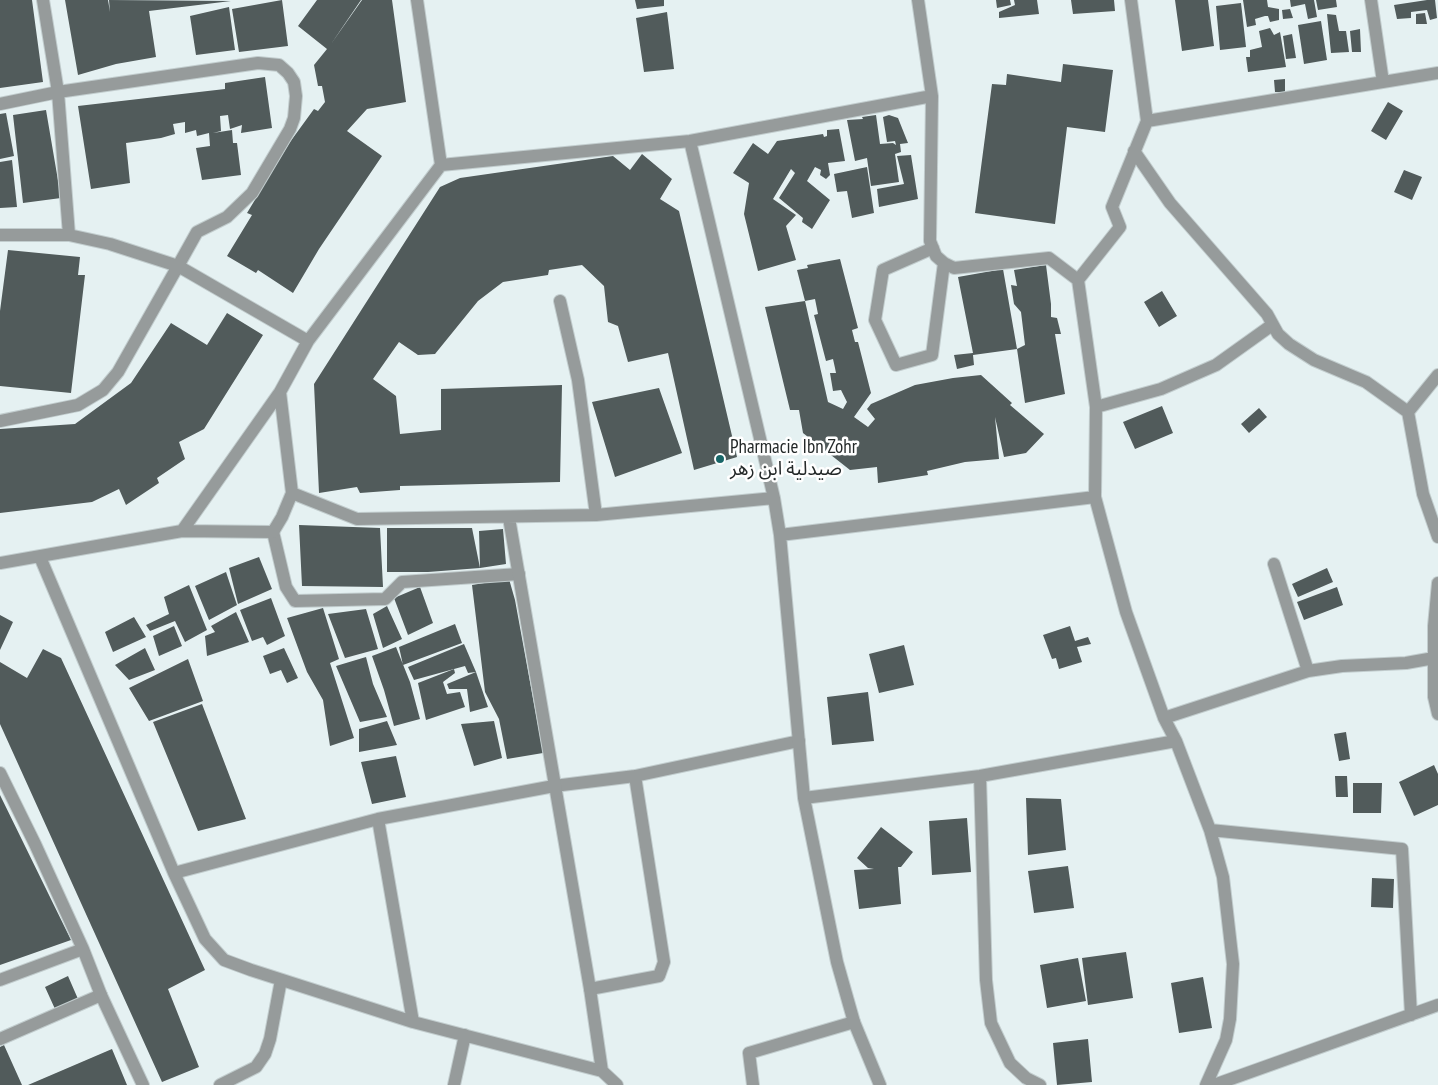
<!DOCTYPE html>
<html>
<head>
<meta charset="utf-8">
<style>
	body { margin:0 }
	canvas { display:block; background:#e5f1f2 }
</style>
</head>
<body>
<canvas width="1438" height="1085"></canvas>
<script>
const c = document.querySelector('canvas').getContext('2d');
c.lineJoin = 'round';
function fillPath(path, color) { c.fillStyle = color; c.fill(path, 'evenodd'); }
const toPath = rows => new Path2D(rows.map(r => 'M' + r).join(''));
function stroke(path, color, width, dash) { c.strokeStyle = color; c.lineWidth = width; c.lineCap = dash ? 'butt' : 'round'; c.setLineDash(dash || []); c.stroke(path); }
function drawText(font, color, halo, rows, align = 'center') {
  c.font = font + ' "PT Sans Narrow","Noto Sans Arabic",sans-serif'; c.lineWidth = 5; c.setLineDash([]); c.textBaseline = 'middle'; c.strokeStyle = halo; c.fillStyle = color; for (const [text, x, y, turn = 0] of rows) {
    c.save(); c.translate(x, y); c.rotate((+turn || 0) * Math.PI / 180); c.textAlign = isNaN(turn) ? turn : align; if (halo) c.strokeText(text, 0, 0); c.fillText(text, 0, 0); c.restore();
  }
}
const building = toPath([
	[0,0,32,0,43,82,0,88],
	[65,0,108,0,110,12,109,0,231,1,149,11,156,57,116,64,78,75],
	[282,0,288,46,239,52,232,9],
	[317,0,361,0,331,44,362,0,392,0,406,102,367,109,347,131,382,156,319,249,293,293,258,270,256,273,227,256,252,215,247,213,290,142,314,109,318,111,325,102,322,86,318,86,314,65,327,49,298,26],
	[635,0,664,0,664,6,637,9],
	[996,0,1010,0,1011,5,997,8],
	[1014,0,1037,0,1039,14,999,18,999,12,1015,5],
	[1071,0,1114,0,1115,11,1073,14],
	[1175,0,1208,0,1214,46,1182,51],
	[1243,0,1267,0,1268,7,1279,9,1279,20,1270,22,1268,16,1265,16,1255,19,1256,25,1247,27],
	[1290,0,1314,0,1317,17,1308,19,1305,4,1291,7],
	[1316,0,1336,0,1337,7,1318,10],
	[1427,0,1435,0,1437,18,1430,20,1427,10,1411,12,1411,18,1397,19,1394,5],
	[1241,3,1246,47,1220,50,1216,6],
	[229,7,235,50,196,55,190,16],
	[1290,9,1293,18,1283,19,1282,10],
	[667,12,674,69,644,72,636,18],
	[1425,13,1427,24,1416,24,1416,14],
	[1327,14,1336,15,1339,31,1346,31,1349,52,1331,53],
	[1321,21,1327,60,1304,64,1298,25],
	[1270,28,1274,35,1280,32,1286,67,1248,72,1246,57,1250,57,1250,50,1262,47,1259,31],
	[1360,29,1361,52,1352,52,1350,31],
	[1292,34,1296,58,1286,59,1283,36],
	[1063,64,1113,70,1105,132,1067,127,1055,224,975,213,992,84,1006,85,1007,74,1061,82],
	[265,77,272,128,241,133,242,125,230,129,228,115,220,116,221,131,213,133,232,130,233,143,237,143,241,175,202,180,196,148,210,146,209,133,197,136,196,130,185,133,185,122,173,124,175,134,161,138,126,143,130,183,91,189,78,106,225,89,225,83],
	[1285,79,1285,92,1275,92,1274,80],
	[1388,102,1403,111,1386,140,1371,131],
	[46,110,61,198,23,203,13,115],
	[6,113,14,156,0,159,0,114],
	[876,115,880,144,893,143,896,145,895,141,887,142,883,117,889,115,898,118,908,143,900,144,901,152,895,154,899,182,871,186,867,158,855,161,847,120,863,119,862,117],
	[839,129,845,161,828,163,830,175,826,179,820,175,821,170,815,167,807,181,830,200,812,229,802,222,803,218,779,198,795,173,791,169,773,199,796,215,786,226,796,260,758,271,744,214,749,183,733,173,753,143,768,154,777,141,823,134,824,137,827,136,827,130],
	[642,154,672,179,660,199,679,211,737,457,694,470,668,353,628,362,618,326,608,322,604,286,582,265,549,270,548,275,503,282,478,301,435,354,418,355,399,342,373,379,396,396,400,434,441,430,441,389,562,385,560,482,400,486,400,490,360,493,357,487,319,493,314,384,440,187,460,178,613,156,630,170],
	[911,155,918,199,879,207,877,189,904,184,897,156],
	[12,160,17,207,0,208,0,162],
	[867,167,874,213,852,218,847,191,837,192,834,174],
	[1404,170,1422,177,1412,200,1394,192],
	[8,250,80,257,78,275,85,275,71,393,0,386,0,311],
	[840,259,858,328,852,330,855,342,858,342,871,393,854,417,868,427,875,419,867,409,871,404,915,385,953,378,981,375,1012,403,1010,405,1044,434,1026,453,1004,457,995,417,999,459,965,462,927,471,928,475,878,483,877,467,850,470,803,433,799,410,790,410,765,307,805,301,828,402,843,409,847,402,841,390,833,391,830,373,836,373,835,368,833,359,826,361,814,315,818,314,815,299,805,301,797,270,808,268,807,265],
	[1046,265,1051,304,1051,317,1057,318,1061,334,1055,334,1065,394,1025,403,1017,349,973,355,974,365,957,369,954,355,973,353,958,277,1003,269,1017,349,1025,345,1021,312,1014,304,1011,285,1017,286,1014,270],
	[1162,291,1177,316,1159,327,1144,302],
	[227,313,263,335,204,429,179,442,185,459,157,478,159,483,126,505,119,489,92,502,0,513,0,429,75,424,131,383,171,323,207,345],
	[659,388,682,453,615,477,592,402],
	[1162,406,1173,433,1135,449,1123,422],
	[1259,408,1267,417,1249,433,1241,424],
	[299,525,380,528,383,587,302,586],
	[387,528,472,528,480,568,428,572,387,572],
	[503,529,506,564,480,568,479,531],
	[259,557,272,589,238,604,229,568],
	[1327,568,1333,582,1298,597,1292,584],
	[226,572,237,605,209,620,195,586],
	[509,579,515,600,543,753,507,759,499,719,485,692,472,585],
	[189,585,207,630,185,642,175,621,150,631,146,625,169,614,164,597],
	[420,587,433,623,408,635,394,598],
	[1337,587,1343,605,1304,620,1297,602],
	[271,598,285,636,267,645,263,637,252,641,240,610],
	[387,606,402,639,383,648,373,614],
	[323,608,339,659,330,663,354,738,330,746,323,700,307,672,287,618],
	[366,609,378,649,345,658,328,614],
	[236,612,249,642,207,656,205,636,215,632,211,626],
	[0,615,13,622,0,650],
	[134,617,146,637,113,652,105,632],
	[455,624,462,643,403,665,399,647],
	[174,626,182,646,159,656,153,636],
	[1070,626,1075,641,1088,637,1091,644,1077,647,1082,662,1059,669,1056,658,1052,659,1043,635],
	[464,644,476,672,488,707,470,712,467,689,449,689,447,684,476,672,468,673,465,666,454,669,455,673,443,682,447,694,460,692,465,707,426,720,418,683,454,669,414,680,408,667],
	[904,645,914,685,879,693,869,654],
	[396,647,410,682,420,719,394,726,384,690,372,656],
	[145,648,155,670,129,680,115,665],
	[284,648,298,678,287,683,281,670,270,674,263,656],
	[43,649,61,658,205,970,168,989,199,1067,162,1082,0,724,0,662,27,678],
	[366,657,373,684,387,717,360,722,336,666],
	[188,659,203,701,149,721,129,688],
	[868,692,874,741,832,745,827,697],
	[202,704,246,819,198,831,153,722],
	[387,721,397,745,359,752,359,729],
	[494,721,502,758,474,766,461,724],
	[1346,732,1350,759,1339,761,1334,734],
	[396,756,406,797,372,804,361,762],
	[1434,765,1438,774,1438,805,1414,816,1399,782],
	[1335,776,1347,776,1348,797,1336,797],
	[1353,783,1382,783,1381,813,1353,813],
	[0,795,71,940,0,965],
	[1026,798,1061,799,1066,850,1028,855],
	[967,818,971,872,932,875,929,821],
	[881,827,913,852,901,867,898,867,901,904,859,909,854,870,874,869,868,868,857,858],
	[1068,866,1074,908,1034,913,1028,871],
	[1372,878,1394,879,1393,908,1371,907],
	[1126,952,1133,998,1088,1005,1082,958],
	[1078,958,1086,1001,1047,1008,1040,965],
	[68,976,78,999,55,1009,45,987],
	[1203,977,1212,1028,1179,1033,1171,983],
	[1088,1039,1092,1082,1057,1085,1053,1043],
	[4,1045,22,1085,0,1085,0,1047],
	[112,1049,127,1085,28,1085]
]);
const service = toPath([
	[273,532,286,587,295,601,385,599,402,582,519,574],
	[554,786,635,776,799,741],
	[590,989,659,976,664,962,635,776],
	[0,1039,101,995],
	[753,1085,749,1053,854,1022]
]);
const minor = toPath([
	[43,0,58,92,69,235],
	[918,0,932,96,930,241,936,256,944,263,954,268,1049,258,1078,280,1096,407,1095,497,1126,612,1164,718,1176,741,1210,830,1223,877,1233,964,1230,1019,1226,1040,1206,1085],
	[1371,0,1383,82],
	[0,104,58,92,258,63,279,65,288,73,294,82,296,96,294,118,290,129,252,193,227,217,197,232,178,266,110,244,69,235,0,235],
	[1147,121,1438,73],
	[690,141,774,498,780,535,804,798,837,962,854,1022,880,1085],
	[1134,151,1170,203,1267,314,1278,334,1289,344,1314,360,1366,382,1408,412],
	[441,165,690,141,932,96],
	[933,248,883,270,875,320,896,365,932,355,944,263],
	[1078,280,1120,227,1112,207,1147,121,1131,0],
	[560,301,578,380,596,515],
	[1438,375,1408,412,1423,494,1438,537],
	[1096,407,1161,389,1216,365,1272,325],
	[0,421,78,405,103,390,118,372,178,266,308,341],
	[292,493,357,519,596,515,774,498],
	[509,518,590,989,602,1071],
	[182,531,280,392,308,341,441,165,417,0],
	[780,535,1095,497],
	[40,557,174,873,205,939,224,960,251,970,413,1022,602,1071,617,1085],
	[0,563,182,531,273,532,282,517,292,493,280,392],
	[1274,564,1308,671],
	[1434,658,1434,697,1438,714],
	[1164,718,1308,671,1342,666,1406,663,1434,658,1434,626,1438,583],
	[0,773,35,844,83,949,101,995,143,1085],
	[980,776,986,980,991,1023,1010,1063,1026,1078,1040,1085],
	[804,798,980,776,1176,741],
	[378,819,413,1022],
	[1210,830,1402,849,1411,1015],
	[174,873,378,819,554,786],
	[0,980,83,949],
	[220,1085,256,1067,265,1054,270,1039,281,980],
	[454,1085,465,1035],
	[1214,1085,1438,1005]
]);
const markers = [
	[720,459,5,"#186668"]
];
const poiNames = [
	["Pharmacie Ibn Zohr",730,448],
	["صيدلية ابن زهر",730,470]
];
fillPath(building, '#515b5b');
stroke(service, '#c2cdce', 14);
stroke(minor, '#c2cdce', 14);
stroke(service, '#969b9b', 12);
stroke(minor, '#969b9b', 12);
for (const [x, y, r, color] of markers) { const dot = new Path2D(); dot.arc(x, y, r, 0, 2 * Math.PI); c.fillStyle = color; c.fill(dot); stroke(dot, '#fff', 2); }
drawText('19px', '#242929', '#fff', poiNames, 'left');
</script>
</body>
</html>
